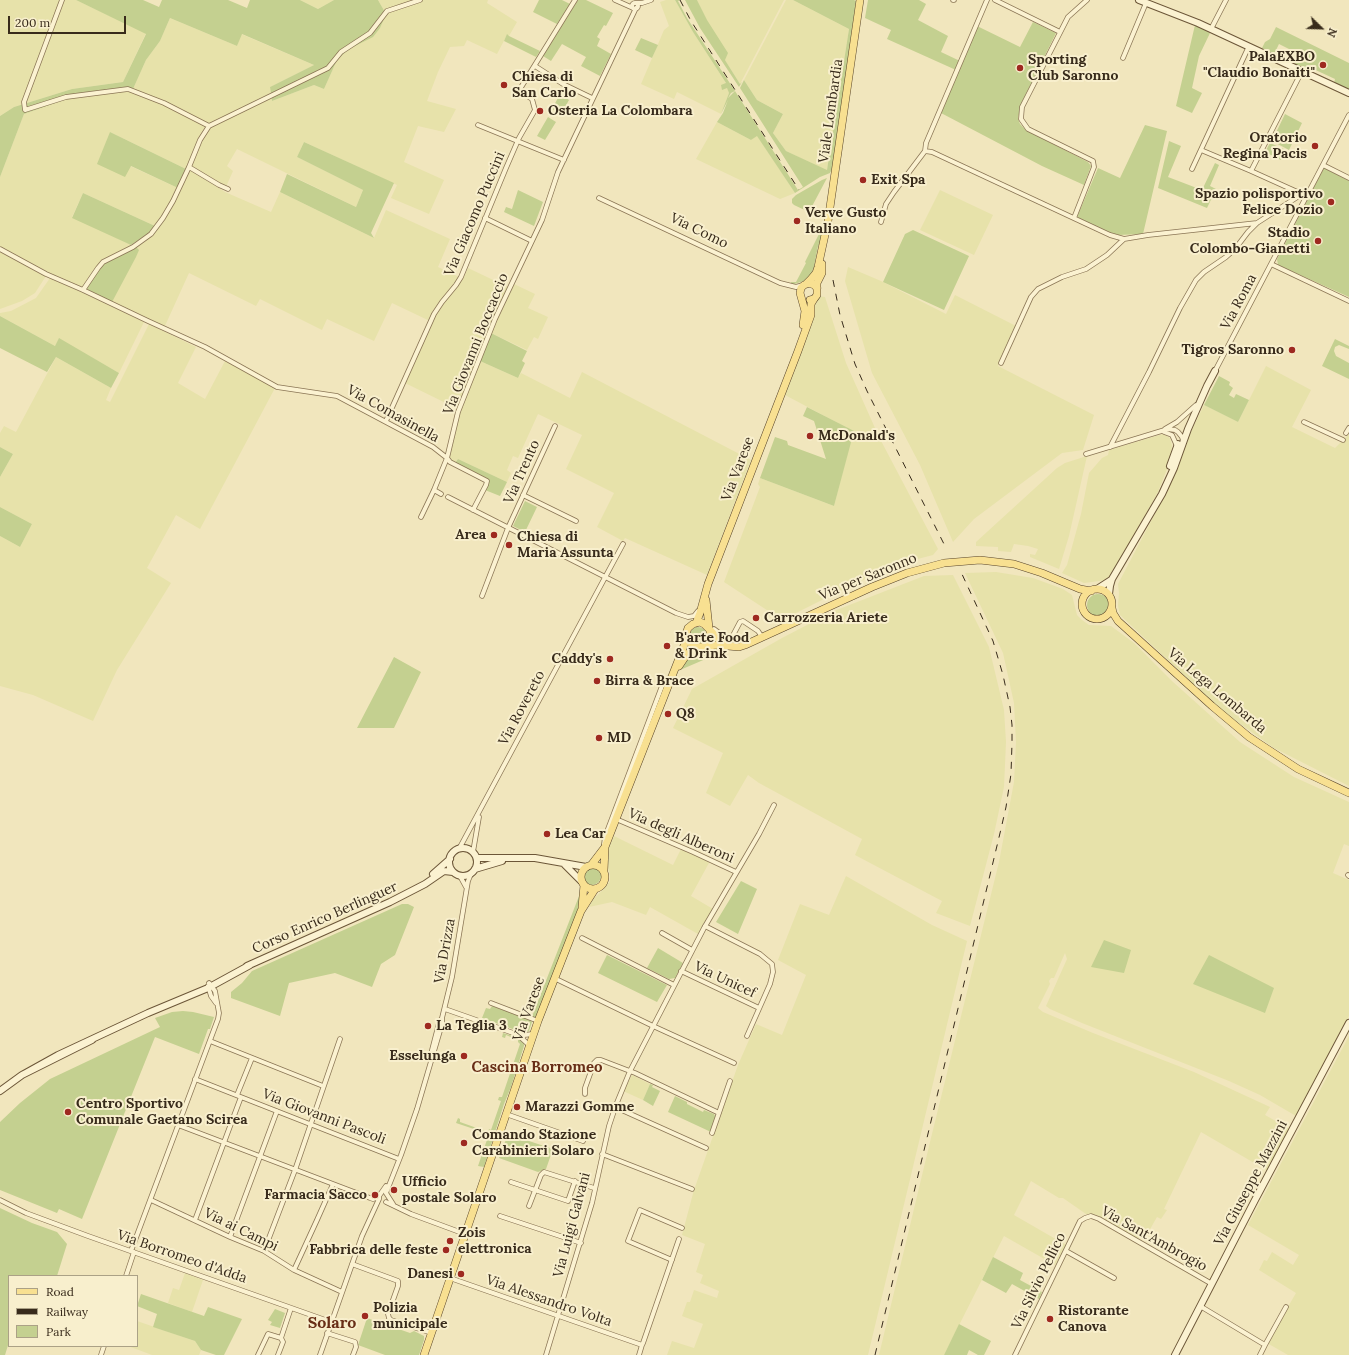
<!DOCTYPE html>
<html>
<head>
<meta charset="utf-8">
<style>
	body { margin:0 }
	#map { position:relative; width:1349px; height:1355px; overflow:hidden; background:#f1e6bd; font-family:Lora,serif }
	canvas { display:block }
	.legend { position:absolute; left:8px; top:1275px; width:130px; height:72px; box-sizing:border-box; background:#f8efcd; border:1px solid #aba186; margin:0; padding:5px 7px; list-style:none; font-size:12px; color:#382b1b }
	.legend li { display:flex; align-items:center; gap:8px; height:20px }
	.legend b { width:20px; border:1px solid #aba186 }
	.north { position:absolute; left:1301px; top:8px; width:40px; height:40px; -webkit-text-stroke:3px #f8efcd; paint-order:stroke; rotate:113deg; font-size:11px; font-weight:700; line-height:16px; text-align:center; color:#382b1b }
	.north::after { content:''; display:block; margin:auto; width:14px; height:18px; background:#382b1b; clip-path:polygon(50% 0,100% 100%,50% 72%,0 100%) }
	.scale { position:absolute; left:8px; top:16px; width:118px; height:18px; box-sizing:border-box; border:2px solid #382b1b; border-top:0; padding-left:5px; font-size:12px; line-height:14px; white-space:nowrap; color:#382b1b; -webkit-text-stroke:3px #f8efcd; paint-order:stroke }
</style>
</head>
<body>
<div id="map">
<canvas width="1349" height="1355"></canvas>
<ul class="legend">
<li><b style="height:5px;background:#f8e091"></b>Road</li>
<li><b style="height:5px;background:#382b1b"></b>Railway</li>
<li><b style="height:11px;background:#c4d090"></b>Park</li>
</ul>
<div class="north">N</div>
<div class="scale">200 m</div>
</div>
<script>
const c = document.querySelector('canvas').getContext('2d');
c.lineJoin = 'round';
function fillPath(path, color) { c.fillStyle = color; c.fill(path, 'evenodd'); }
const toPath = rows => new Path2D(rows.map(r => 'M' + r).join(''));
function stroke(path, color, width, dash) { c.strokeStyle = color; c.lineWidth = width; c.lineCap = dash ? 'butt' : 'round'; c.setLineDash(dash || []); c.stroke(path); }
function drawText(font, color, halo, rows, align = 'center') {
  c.font = font + ' Lora,serif'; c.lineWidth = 4; c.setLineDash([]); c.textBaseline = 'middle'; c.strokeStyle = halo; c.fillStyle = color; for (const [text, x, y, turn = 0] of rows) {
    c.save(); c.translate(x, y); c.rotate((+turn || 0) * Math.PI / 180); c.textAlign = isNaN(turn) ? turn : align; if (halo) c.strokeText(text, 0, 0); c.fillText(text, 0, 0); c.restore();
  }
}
const farmland = toPath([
	[0,0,76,0,146,33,123,82,72,89,14,107,0,116],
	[300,0,334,0,318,9],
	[378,0,488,0,487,3,517,22,509,36,507,35,497,54,467,40,464,46,450,47,438,72,427,101,456,109,444,132,418,126,404,162,444,180,429,214,391,198,397,185,304,142,297,157,363,190,356,207,237,149,227,166,233,171,225,189,189,165,186,169,110,132,130,166,178,188,172,200,155,226,83,193,72,217,136,247,152,236,165,219,190,169,225,192,271,212,280,192,374,238,386,210,450,239,438,267,463,279,468,268,508,287,458,409,405,383,432,322,392,303,374,341,327,319,322,330,260,299,256,306,189,273,164,328,85,288,47,273,0,247,0,177,24,114,67,99,133,89,146,60,160,41,170,18,237,46,241,34,314,65,270,87,272,101,314,85,324,89,337,60,386,14],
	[666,0,675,0,693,32,726,83,729,93,721,114,677,92,674,99,641,84,664,30,669,26,660,2],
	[697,0,784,0,740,84,725,60],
	[786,0,793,0,849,29,827,171,786,151,773,133,783,114,757,100,744,80],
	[717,122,751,140,757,135,795,193,780,199,696,159],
	[940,190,993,215,974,255,920,230],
	[0,252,46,276,35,293,22,301,0,309],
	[848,267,881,281,946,314,955,295,1016,326,998,366,1094,415,1083,450,1062,453,974,519,953,542,920,465,872,373,845,281],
	[50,278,82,292,144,322,119,373,59,339,55,346,0,316,0,313,11,311,36,298],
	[514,284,535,294,528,308,548,317,538,339,534,337,527,350,491,333],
	[817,296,825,297,846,363,879,437,938,549,933,555,906,562,856,583,788,617,779,618,724,582,760,487,758,484,760,478,834,506,853,431,785,395,809,331],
	[149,324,196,347,178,383,205,399,225,361,275,388,200,529,176,515,147,568,171,583,117,670,93,721,33,695,0,686,0,536,20,547,32,524,0,507,0,477,13,454,0,447,0,433,4,426,16,432,56,357,111,388,106,400,110,402],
	[480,361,518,378,521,373,570,398,582,372,751,460,707,575,625,538,623,541,597,527,614,493,566,469,582,435,538,414,518,458,513,456,507,470,511,473,507,482,458,459,455,463,449,460,460,411],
	[1266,366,1311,390,1292,427,1335,448,1349,434,1349,786,1274,748,1222,711,1120,615,1118,606,1119,593,1118,584,1168,489,1184,446,1204,405,1238,422],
	[1163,434,1170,438,1172,446,1169,464,1158,492,1114,571,1107,580,1084,583,1062,573,1067,565,1081,514,1089,473,1102,458,1108,455,1109,450],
	[1087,456,1069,536,1059,569,1030,557,1030,554,1035,555,1038,549,1028,546,1014,544,1011,552,998,551,998,547,976,546,976,542,1057,468,1065,463],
	[996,572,1033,578,1063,589,1072,595,1077,615,1082,620,1089,625,1111,626,1134,643,1173,682,1240,742,1294,777,1349,802,1349,846,1344,844,1333,873,1349,880,1349,1016,1296,1116,1260,1095,1229,1081,1082,1023,1050,1009,1046,1006,1067,959,1065,953,1054,978,1051,978,1049,981,1050,984,1038,1008,1043,1012,1093,1033,1194,1072,1270,1107,1265,1115,1290,1129,1268,1171,1201,1132,1164,1209,1167,1210,1161,1219,1157,1217,1149,1231,1145,1229,1138,1239,1098,1216,1093,1214,1086,1214,1063,1198,1059,1198,1031,1181,1014,1215,1066,1245,1055,1265,1004,1236,944,1355,879,1355,930,1142,999,862,1014,782,1016,742,1014,703,1003,653,965,573],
	[953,575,989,647,1004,710,1006,742,1004,787,994,834,970,926,936,913,942,901,855,855,862,839,759,783,748,775,730,806,706,793,723,753,673,728,692,689,782,638,834,611,924,576],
	[614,836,673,865,681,849,710,861,691,896,713,909,698,934,650,907,646,915,612,902,589,907,593,899,604,889,610,881,610,875,607,865,607,852],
	[846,876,932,925,967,941,868,1355,667,1355,672,1341,694,1348,703,1324,682,1316,687,1302,690,1302,694,1290,717,1298,719,1291,700,1283,703,1275,696,1272,705,1244,682,1235,694,1190,738,1065,756,1024,782,1035,806,975,778,960,800,904,829,915],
	[1349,1036,1349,1355,1288,1355,1267,1343,1296,1293,1259,1270,1264,1260,1267,1261,1272,1252,1293,1265,1299,1255,1248,1225],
	[632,1075,650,1084,643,1100,623,1091],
	[185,1273,203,1280,192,1312,168,1303,173,1288,179,1290],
	[137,1321,195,1341,201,1350,199,1355,152,1355,128,1346,137,1346]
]);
const green = toPath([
	[76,0,143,0,159,7,162,0,228,0,247,8,250,0,300,0,318,9,334,0,378,0,386,14,380,28,373,37,349,49,337,60,324,89,314,85,272,101,270,87,314,65,242,34,237,46,170,18,160,41,146,60,133,89,67,99,24,114,0,177,0,116,14,107,72,89,123,82,146,34],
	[539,0,562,0,570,4,557,24,533,12],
	[578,0,586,0,613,13,606,26,604,25,597,37,600,39,597,46,611,54,600,76,581,66,586,57,562,44,551,61,543,56],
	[675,0,681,0,678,1,687,18,735,91,731,93,728,98,735,91,798,190,803,187,740,88,744,80,757,100,783,114,773,133,786,151,827,170,849,29,793,0,854,0,856,1,833,167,830,173,820,177,795,193,757,136,751,140,717,122,723,113,728,100,721,114,729,93,727,88,722,90,721,85,726,83,693,32],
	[685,0,697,0,707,20,728,53,725,60,740,84,742,82,739,87,700,28],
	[868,0,919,0,926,4,918,20,948,36,941,52,960,61,956,70,887,39,891,30,865,18],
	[1033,22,1056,33,1022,102,1018,118,1020,124,1026,130,1088,162,1091,166,1084,185,1042,166,941,113,977,26,1020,47],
	[1195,25,1210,33,1199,56,1192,88,1202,93,1192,113,1176,106],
	[1276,27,1349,63,1349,89,1334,83,1335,79,1307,66,1305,69,1295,64,1299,54,1279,44,1274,54,1262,48,1265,42,1270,39],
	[507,34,509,36,540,51,536,57,504,41],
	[641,38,658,45,652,58,635,50],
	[560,94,569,100,561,114,552,109],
	[1285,114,1302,123,1289,150,1272,141],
	[548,117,556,122,545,140,537,136],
	[1145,125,1167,131,1143,234,1118,235,1106,231,1077,217,1098,168,1120,178],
	[110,132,186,169,178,188,131,166,125,177,97,164],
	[1169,141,1181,146,1168,177,1202,190,1215,163,1219,165,1210,186,1216,189,1207,208,1158,188],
	[304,142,394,183,371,233,374,238,280,192,287,174,356,207,363,190,297,157],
	[1270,143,1286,150,1281,160,1265,152],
	[1324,168,1349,181,1349,297,1278,265,1277,259],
	[827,178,809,212,794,205,792,203,792,199,796,195,822,180],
	[518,190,543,202,534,226,504,212,506,207,512,209],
	[83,193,155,226,150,232,131,245,72,218],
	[822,228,823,228,821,242,818,246,814,267,811,275,804,281,791,285,791,282,796,282,806,263,805,262],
	[913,230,969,256,944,310,883,282,905,234],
	[136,247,139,250,136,257,112,302,85,288,104,264],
	[0,316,55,346,59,338,119,373,111,388,56,357,47,372,0,348],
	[491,333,527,351,522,361,525,363,518,378,480,361],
	[1335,339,1349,346,1349,349,1339,345,1335,347,1334,351,1336,356,1349,363,1349,379,1322,366],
	[1219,376,1230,382,1229,385,1233,388,1229,395,1234,398,1236,394,1249,400,1238,422,1204,405],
	[807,407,854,431,834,506,760,478,775,437,787,441,788,445,826,459,814,421,803,416],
	[0,447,13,454,0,477],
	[458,459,507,482,500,496,485,490,489,482,455,463],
	[525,501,537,507,525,532,513,526],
	[0,507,32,524,20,547,0,536],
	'1087 605a11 11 0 1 1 22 0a11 11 0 1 1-22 0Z',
	'690 635a8 8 0 1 1 16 0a8 8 0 1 1-16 0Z',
	[709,647,729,649,680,670,689,656,695,652],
	[394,657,421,672,394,728,357,728],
	'583 876a9 9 0 1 1 18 0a9 9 0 1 1-18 0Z',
	[741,881,757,889,738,934,716,922],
	[581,891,582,899,577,915,537,1016,534,1018,529,1015,529,1013,533,1014],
	[402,904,408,904,414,907,395,955,381,964,372,987,335,973,289,983,280,1016,231,998,231,992,242,983,252,971],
	[1104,940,1131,950,1124,973,1091,967],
	[658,948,683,963,675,978,669,979,647,968],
	[607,955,667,985,657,1002,598,973],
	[1209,955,1274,988,1265,1013,1193,984],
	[492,1006,529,1019,532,1022,529,1031,525,1033,521,1032,482,1018,486,1008,490,1009],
	[183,1011,193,1012,214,1017,210,1029,208,1029,199,1054,155,1037,82,1219,59,1209,57,1213,0,1190,0,1122,20,1103,50,1079,160,1027,155,1018,172,1012],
	[503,1033,519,1038,524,1042,524,1046,511,1087,504,1104,484,1167,478,1166,489,1134,456,1123,458,1118,460,1119,460,1122,488,1132,489,1129,491,1130,501,1101,498,1100,499,1097,502,1097,520,1044,518,1042,518,1040,506,1035,505,1038,502,1037],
	[650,1084,653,1085,652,1087,660,1091,653,1106,643,1100],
	[675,1096,687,1102,687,1104,703,1112,704,1110,714,1114,716,1118,711,1132,668,1112],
	[508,1134,553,1149,546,1169,538,1172,499,1158],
	[0,1208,32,1223,57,1232,67,1244,57,1276,9,1276,9,1342,5,1355,0,1355],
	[993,1257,1023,1273,1020,1280,1042,1292,1039,1299,1012,1284,1006,1293,982,1280],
	[141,1294,204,1316,208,1307,242,1319,224,1355,216,1355,201,1350,195,1341,153,1327,157,1314,137,1306],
	[275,1309,285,1313,280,1328,270,1325,272,1322,268,1320],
	[367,1318,410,1333,414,1331,424,1336,424,1340,419,1355,385,1355,358,1345],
	[959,1324,991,1341,984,1355,978,1355,969,1350,967,1355,944,1355]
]);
const street = toPath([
	[62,0,24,102,25,110,66,97,128,89,164,103,209,126],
	[615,0,633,8],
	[953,0,954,0],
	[995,0,1060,32],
	[635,3,642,3,651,0],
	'632 6a3 3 0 1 1 6 0a3 3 0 1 1-6 0Z',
	[1211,29,1226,0],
	[1123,58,1146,3],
	[535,66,563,84,592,98],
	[478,125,564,160],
	[209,126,328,68,341,52,370,33,387,11,420,0],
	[1201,150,1251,171,1302,194],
	[925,151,932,152,1110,235,1124,239,1148,235,1257,223],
	[1323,165,1349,178],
	[189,167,219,185,228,189],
	[1192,169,1249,46],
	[1251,171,1302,71],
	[599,198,780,283,796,287,803,285],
	[485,218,532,241],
	[1074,218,1094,167,1093,161,1028,129,1021,119,1022,107,1068,17,1087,0],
	[881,222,886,204,894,192,925,151,926,143,987,0],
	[0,249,46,274,83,290,148,321,205,347,277,387,337,396,433,447,447,458,450,462,487,481,486,485,473,510],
	[1271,264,1349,301],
	[83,290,98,268,103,262,133,247,151,234,163,218,173,201,189,167,200,140,209,126],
	[1001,363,1031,297,1038,289,1062,277,1086,269,1107,255,1124,239],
	[1215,371,1349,115],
	[386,421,434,314,442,302,456,285,461,277,506,168,519,138,535,110,532,99,521,92,520,89,575,0],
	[1304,422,1343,440],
	[1165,429,1177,422,1196,405],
	[1164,432,1172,435,1177,446],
	[1346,433,1349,428],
	[1110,447,1149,372,1180,308,1196,280,1204,272,1226,257,1235,249,1248,232,1257,223,1302,194,1306,197],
	[1086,454,1168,429,1175,430,1178,432,1182,437,1183,441],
	[434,490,441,494],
	[523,495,576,521],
	[448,497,676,613,688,617,694,616,698,611],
	[421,517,434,490,447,458,458,412,495,319,542,220,558,172,568,151,636,8],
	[482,596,508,528,555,426],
	[714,629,722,635,731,639,740,622,743,621,758,631,762,637],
	[616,819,693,852,736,872],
	[604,844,605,837,662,686,667,679,671,678],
	[459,849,623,544],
	[473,852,479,817],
	[1348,875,1349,876],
	[460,876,466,887],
	[705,926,760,954,772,964,773,972,770,984,747,1036],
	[662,933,692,950],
	[582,938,674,985],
	[681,971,759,1008],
	[554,978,653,1026,734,1063],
	[208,986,211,996,216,1003],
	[491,1003,538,1021],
	[445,1009,516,1034,524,1035,533,1034],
	[518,1035,529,1045],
	[210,1041,323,1086],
	[431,1059,432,1050,439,1023,442,1018],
	[195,1079,399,1159],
	[585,1094,585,1088,594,1063,597,1060,601,1060,635,1073,719,1113],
	[237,1095,252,1058],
	[615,1107,706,1148],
	[506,1114,583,1141],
	[178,1125,370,1198,373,1199,379,1197],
	[712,1133,730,1081],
	[602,1154,692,1189],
	[511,1182,568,1201,575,1181],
	[386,1193,401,1155,417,1109,442,1024,442,1018,452,977,468,881,471,874],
	[386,1193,393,1204],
	[0,1200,26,1213,88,1236,331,1322],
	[151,1200,230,1237,264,1251,294,1270,342,1292],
	[386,1202,411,1214,465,1234],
	[529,1206,541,1175,544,1172,594,1188],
	[500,1216,581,1243],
	[195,1220,241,1097],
	[230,1237,277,1111],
	[131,1251,218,1019,219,1013,215,991,209,983],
	[264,1251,295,1170,340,1039],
	[1066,1251,1114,1278],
	[672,1260,628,1241,640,1210,682,1228],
	[352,1264,398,1281,398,1286,388,1314,389,1318,391,1320,432,1333],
	[294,1270,317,1220,333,1184],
	[126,1276,134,1252],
	[450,1278,642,1345],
	[1200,1306,1265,1345],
	[327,1333,355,1342,356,1347,353,1355],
	[101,1355,104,1346],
	[258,1355,268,1334,281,1338],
	[278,1355,283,1342,281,1338,291,1308],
	[320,1355,362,1236,379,1199,379,1196,386,1186],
	[546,1355,592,1203,609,1126,616,1105,630,1071,704,928,759,834,774,805],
	[639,1355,642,1345,643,1343,679,1239],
	[1015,1355,1080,1221,1085,1218,1091,1216,1099,1219,1212,1284],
	[1260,1355,1265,1345,1286,1307]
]);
const secondary = toPath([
	[1139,0,1198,23,1349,93],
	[1170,466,1178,444],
	[1097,589,1111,580],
	[1109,594,1110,586,1112,579,1162,494,1174,468,1188,429,1207,386,1215,371],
	'449 862a14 14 0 1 1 28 0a14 14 0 1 1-28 0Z',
	[477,858,535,858,586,867],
	[565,865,581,881],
	[475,869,502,861],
	[433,874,450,859],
	[247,966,390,902,425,884,441,873,444,871,453,872],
	[92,1040,22,1075,58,1055,148,1013,208,988,250,965],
	[0,1091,22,1075],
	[1175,1355,1255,1200,1349,1023]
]);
const primary = toPath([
	[806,284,811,279,816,273,818,267,828,221,860,0],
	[810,300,814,299,817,295,817,283,822,273,822,264],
	[803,325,805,311,800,293,801,288,804,285,810,283,814,285,817,288],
	'1082 604a15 15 0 1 1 30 0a15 15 0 1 1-30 0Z',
	[706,600,709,628],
	[1112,608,1113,613,1118,621,1212,706,1249,737,1298,769,1349,793],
	[696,623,700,613,708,584,798,351,811,315,811,304,814,299],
	[710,630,719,640,727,645],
	[704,646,710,639,710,630,704,624,700,622,693,624,688,628,686,634,688,641,694,646,698,647,717,645,739,647,745,645,872,587,907,573,944,563,980,560,1014,564,1042,573,1080,589,1091,591],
	[679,666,687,654,698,647],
	[592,864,605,847,687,638],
	'581 877a12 12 0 1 1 24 0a12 12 0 1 1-24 0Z',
	[604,870,605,848],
	[582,907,584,885],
	[424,1355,538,1021,581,911,595,889]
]);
const rail = toPath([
	[680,0,691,21,799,190],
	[833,280,840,315,855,364,867,391,946,548],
	[875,1355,1001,829,1006,807,1011,774,1012,743,1012,725,1010,707,1003,675,993,641,961,572]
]);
const markers = [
	[1323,65,4,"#9e2920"],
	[1020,68,4,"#9e2920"],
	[504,85,4,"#9e2920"],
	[540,111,4,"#9e2920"],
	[1315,146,4,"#9e2920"],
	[863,180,4,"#9e2920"],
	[1331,202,4,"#9e2920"],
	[797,221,4,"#9e2920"],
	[1318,241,4,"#9e2920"],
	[1292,350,4,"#9e2920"],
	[810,436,4,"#9e2920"],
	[494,535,4,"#9e2920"],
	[509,545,4,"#9e2920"],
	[756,618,4,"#9e2920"],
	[667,646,4,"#9e2920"],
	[610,659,4,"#9e2920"],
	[597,681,4,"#9e2920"],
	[668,714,4,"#9e2920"],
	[599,738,4,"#9e2920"],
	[547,834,4,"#9e2920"],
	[428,1026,4,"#9e2920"],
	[464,1056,4,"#9e2920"],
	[517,1107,4,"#9e2920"],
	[68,1112,4,"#9e2920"],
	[464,1143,4,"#9e2920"],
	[394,1190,4,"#9e2920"],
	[375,1195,4,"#9e2920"],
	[450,1241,4,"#9e2920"],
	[446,1250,4,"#9e2920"],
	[461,1274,4,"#9e2920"],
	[365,1316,4,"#9e2920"],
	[1050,1319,4,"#9e2920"]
];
const poiNames = [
	["PalaEXBO",1315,57,"right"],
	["\"Claudio Bonaiti\"",1315,73,"right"],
	["Sporting",1028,60],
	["Club Saronno",1028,76],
	["Chiesa di",512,77],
	["San Carlo",512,93],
	["Osteria La Colombara",548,111],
	["Oratorio",1307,138,"right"],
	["Regina Pacis",1307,154,"right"],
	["Exit Spa",871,180],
	["Spazio polisportivo",1323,194,"right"],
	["Felice Dozio",1323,210,"right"],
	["Verve Gusto",805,213],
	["Italiano",805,229],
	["Stadio",1310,233,"right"],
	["Colombo-Gianetti",1310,249,"right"],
	["Tigros Saronno",1284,350,"right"],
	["McDonald's",818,436],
	["Area",486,535,"right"],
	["Chiesa di",517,537],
	["Maria Assunta",517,553],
	["Carrozzeria Ariete",764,618],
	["B'arte Food",675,638],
	["& Drink",675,654],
	["Caddy's",602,659,"right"],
	["Birra & Brace",605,681],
	["Q8",676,714],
	["MD",607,738],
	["Lea Car",555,834],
	["La Teglia 3",436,1026],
	["Esselunga",456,1056,"right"],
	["Centro Sportivo",76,1104],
	["Comunale Gaetano Scirea",76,1120],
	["Marazzi Gomme",525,1107],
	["Comando Stazione",472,1135],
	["Carabinieri Solaro",472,1151],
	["Ufficio",402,1182],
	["postale Solaro",402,1198],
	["Farmacia Sacco",367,1195,"right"],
	["Zois",458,1233],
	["elettronica",458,1249],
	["Fabbrica delle feste",438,1250,"right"],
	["Danesi",453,1274,"right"],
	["Polizia",373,1308],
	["municipale",373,1324],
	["Ristorante",1058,1311],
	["Canova",1058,1327]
];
const streetNames = [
	["Viale Lombardia",831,111,-82],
	["Via Giacomo Puccini",475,214,-67],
	["Via Como",699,231,26],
	["Via Roma",1239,302,-62],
	["Via Giovanni Boccaccio",476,344,-68],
	["Via Comasinella",393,414,29],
	["Via Varese",738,469,-69],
	["Via Trento",522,472,-66],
	["Via per Saronno",868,577,-22],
	["Via Lega Lombarda",1217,691,40],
	["Via Rovereto",522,708,-62],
	["Via degli Alberoni",681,836,24],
	["Corso Enrico Berlinguer",325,918,-24],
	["Via Drizza",445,951,-80],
	["Via Unicef",725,980,25],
	["Via Varese",529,1009,-70],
	["Via Giovanni Pascoli",324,1117,21],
	["Via Giuseppe Mazzini",1251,1183,-62],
	["Via Luigi Galvani",572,1225,-75],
	["Via ai Campi",241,1230,26],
	["Via Sant'Ambrogio",1154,1239,29],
	["Via Borromeo d'Adda",182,1257,19],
	["Via Silvio Pellico",1039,1281,-64],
	["Via Alessandro Volta",549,1301,19]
];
const neighbourhoodNames = [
	["Cascina Borromeo",537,1068]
];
const quarterNames = [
	["Solaro",332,1323]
];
fillPath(farmland, '#e7e2aa');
fillPath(green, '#c4d090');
stroke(street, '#8a7555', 5.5);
stroke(secondary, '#6c5638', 8);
stroke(primary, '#57432a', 8);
stroke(street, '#fbf2d1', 4);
stroke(secondary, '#fbf2d1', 6);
stroke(primary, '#f8e091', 7);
stroke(rail, '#382b1b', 1, [7, 7]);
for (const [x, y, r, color] of markers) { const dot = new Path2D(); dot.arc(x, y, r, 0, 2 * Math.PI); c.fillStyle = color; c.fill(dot); stroke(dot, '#f8efcd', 1.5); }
drawText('bold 14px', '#382b1b', '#f8efcd', poiNames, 'left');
drawText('14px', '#382b1b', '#f8efcd', streetNames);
drawText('bold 15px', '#682e17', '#f8efcd', neighbourhoodNames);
drawText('bold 16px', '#682e17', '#f8efcd', quarterNames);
</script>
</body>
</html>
